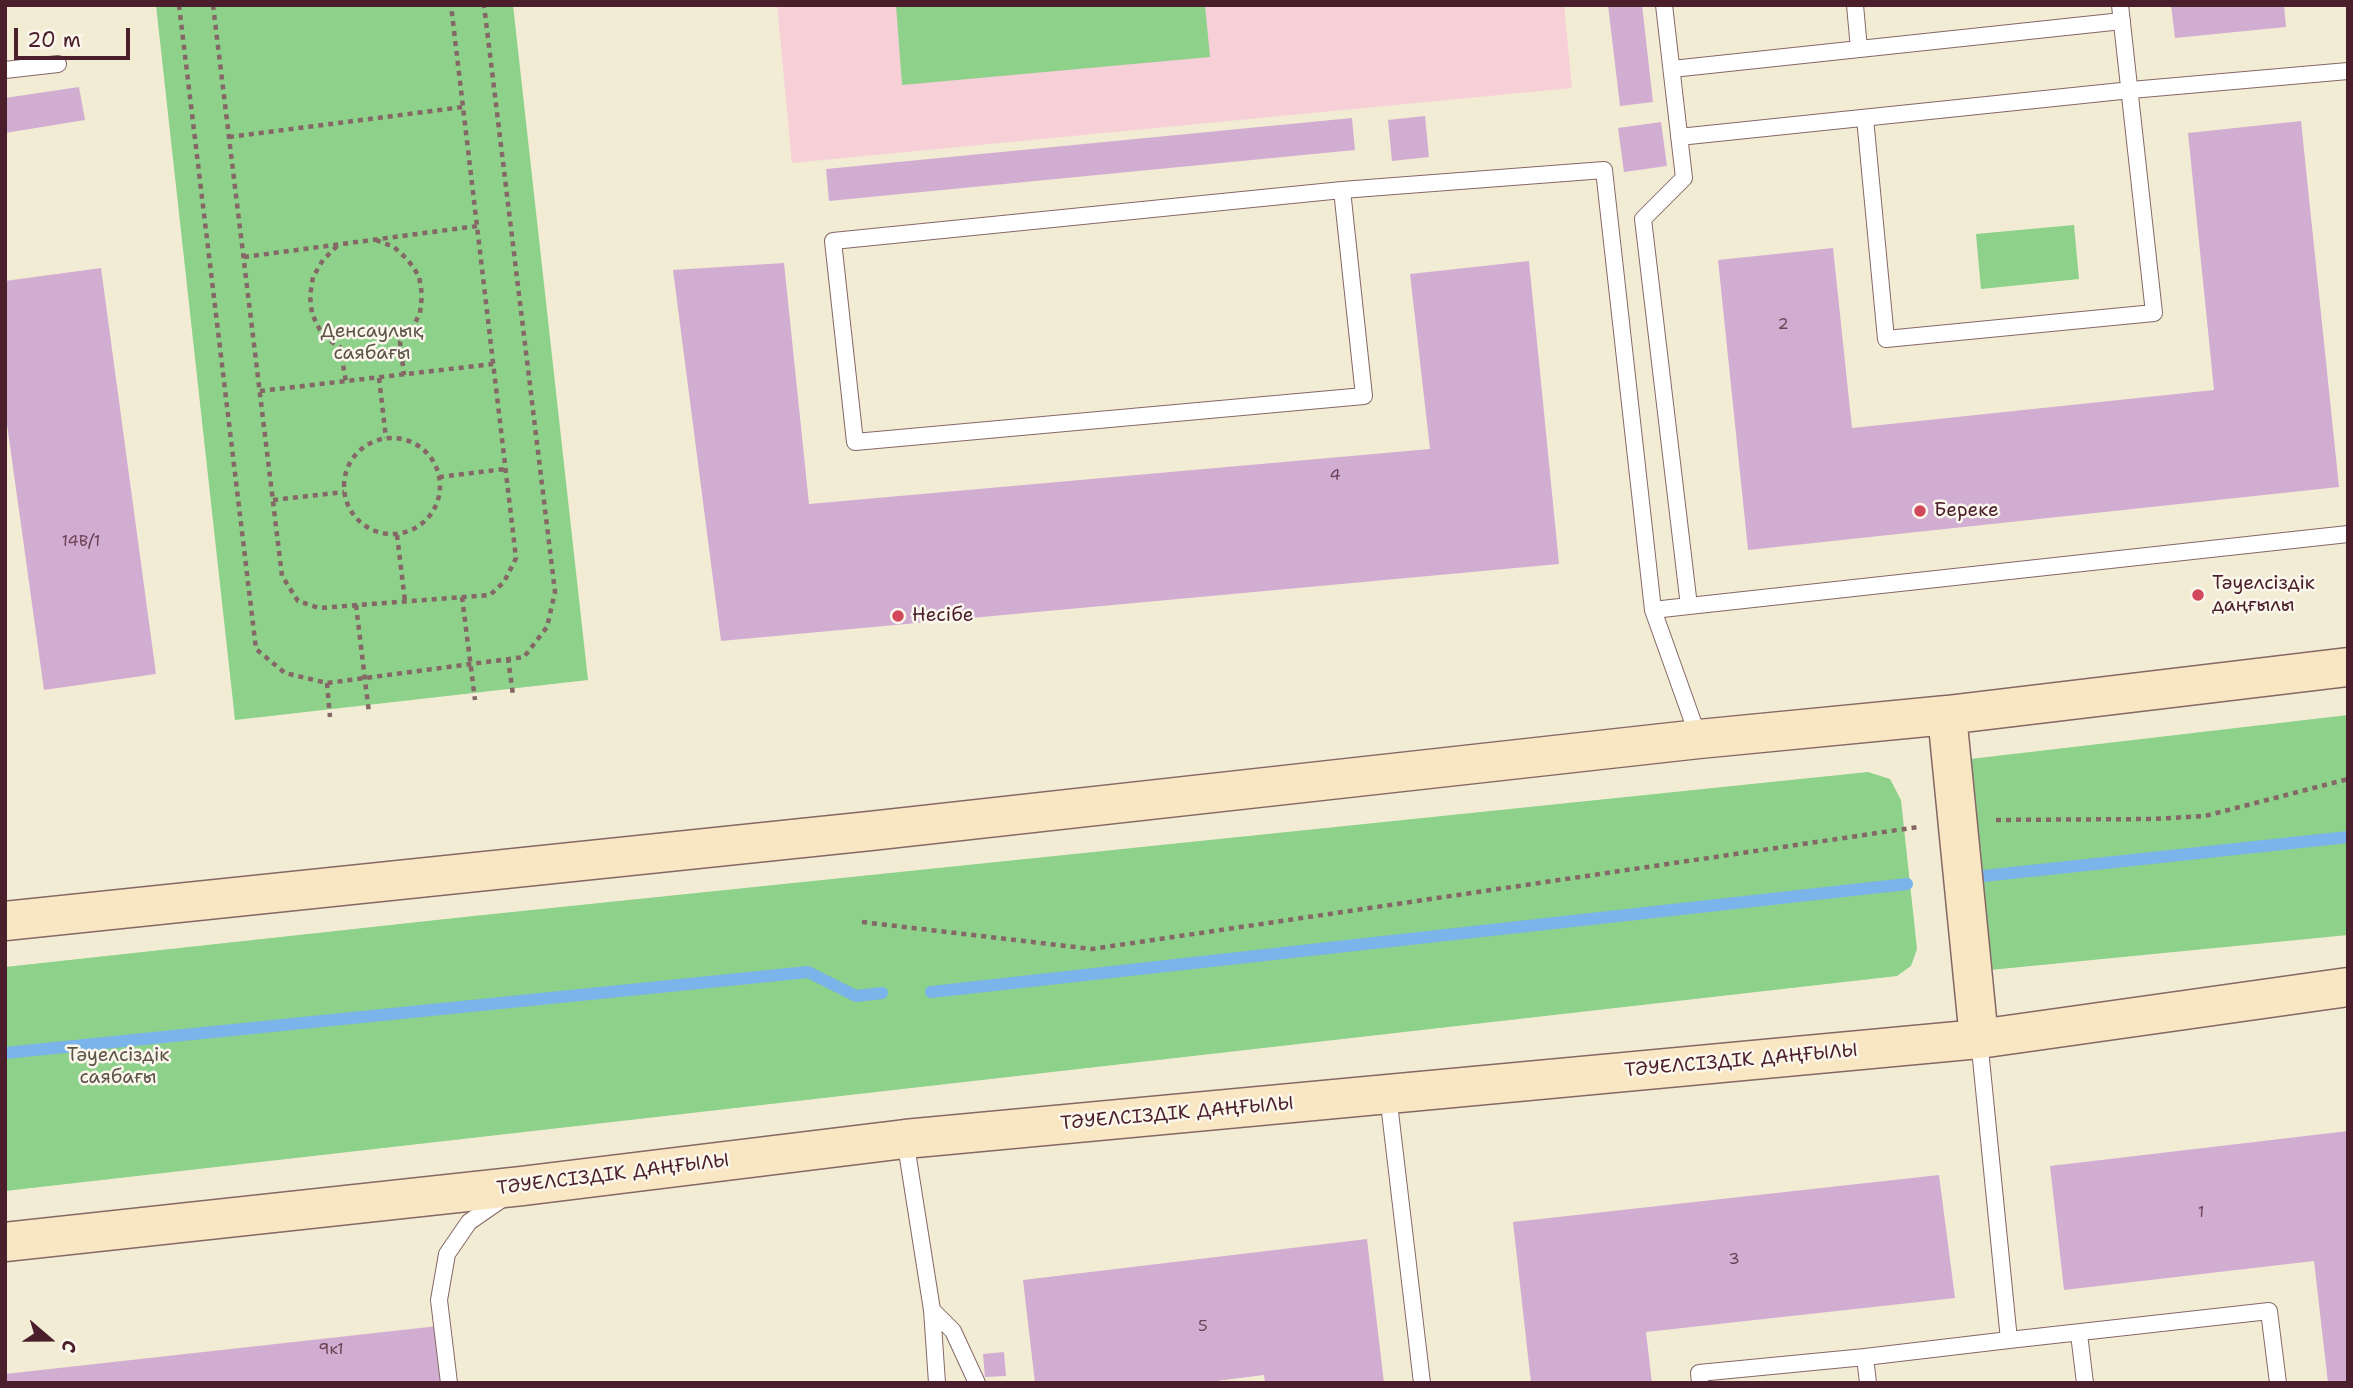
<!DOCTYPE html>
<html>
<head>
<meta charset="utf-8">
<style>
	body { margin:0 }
	#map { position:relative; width:2353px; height:1388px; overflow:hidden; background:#f3ecd5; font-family:"Shantell Sans",sans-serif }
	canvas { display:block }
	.frame { position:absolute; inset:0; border:7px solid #4a1f2b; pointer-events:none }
	.north { position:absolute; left:14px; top:1304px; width:70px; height:70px; -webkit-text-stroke:5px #fbf7ec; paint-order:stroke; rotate:110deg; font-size:19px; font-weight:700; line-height:28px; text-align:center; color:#4a1f2b }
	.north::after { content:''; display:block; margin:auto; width:24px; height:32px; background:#4a1f2b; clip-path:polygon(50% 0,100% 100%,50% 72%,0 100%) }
	.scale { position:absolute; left:14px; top:28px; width:116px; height:32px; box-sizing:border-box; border:4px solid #4a1f2b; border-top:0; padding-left:9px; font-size:21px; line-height:24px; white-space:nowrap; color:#4a1f2b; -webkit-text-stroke:5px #fbf7ec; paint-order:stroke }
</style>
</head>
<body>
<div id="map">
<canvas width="2353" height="1388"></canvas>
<div class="frame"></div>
<div class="north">С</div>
<div class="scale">20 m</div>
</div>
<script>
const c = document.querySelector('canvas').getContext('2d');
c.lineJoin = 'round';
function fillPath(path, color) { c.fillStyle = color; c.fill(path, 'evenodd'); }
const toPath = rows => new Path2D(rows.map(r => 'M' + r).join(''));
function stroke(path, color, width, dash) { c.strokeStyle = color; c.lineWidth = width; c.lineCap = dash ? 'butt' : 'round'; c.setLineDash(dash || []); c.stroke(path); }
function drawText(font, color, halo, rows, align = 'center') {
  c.font = font + ' "Shantell Sans",sans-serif'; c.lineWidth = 5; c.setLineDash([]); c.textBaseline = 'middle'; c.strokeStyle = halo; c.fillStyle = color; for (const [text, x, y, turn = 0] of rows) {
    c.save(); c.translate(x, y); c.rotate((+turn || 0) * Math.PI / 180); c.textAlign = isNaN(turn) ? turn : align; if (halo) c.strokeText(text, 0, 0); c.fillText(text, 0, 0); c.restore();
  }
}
const built = toPath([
	[777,5,1564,5,1572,88,792,163]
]);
const green = toPath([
	[156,5,513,5,588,680,235,720],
	[896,5,1205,5,1210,57,902,85],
	[2074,225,2079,279,1981,289,1976,234],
	[2348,715,2348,935,1990,970,1970,759],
	[1868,772,1890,779,1901,800,1917,949,1911,966,1897,976,5,1191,5,967,464,917]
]);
const stream = toPath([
	[1974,877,2348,837],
	[931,992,1907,884],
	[5,1053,808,972,856,996,882,993]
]);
const building = toPath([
	[1608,5,1642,5,1653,102,1620,106],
	[2171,5,2284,5,2286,27,2175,38],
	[79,87,85,120,5,133,5,98],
	[1425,116,1429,157,1392,161,1388,120],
	[1352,118,1355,150,829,201,826,169],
	[2301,121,2339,487,1748,550,1718,260,1833,248,1852,428,2214,390,2188,133],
	[1661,122,1667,166,1624,172,1618,128],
	[1529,261,1559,564,721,641,673,270,784,263,809,504,1430,449,1410,274],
	[101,268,156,674,44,690,5,410,5,281],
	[2348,1131,2348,1383,2328,1383,2314,1261,2064,1290,2050,1166],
	[1939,1175,1955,1298,1646,1332,1652,1383,1531,1383,1513,1222],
	[1367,1239,1384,1383,1265,1383,1264,1375,1200,1383,1035,1383,1023,1280],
	[438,1326,444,1383,5,1383,5,1374],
	[1004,1352,1006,1376,985,1377,983,1354]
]);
const path = toPath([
	[179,5,256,649,285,673,327,683,524,657,547,627,555,592,484,5],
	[213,5,282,576,298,601,319,608,490,595,504,582,516,558,451,5],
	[229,137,463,107],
	[376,240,394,247,408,260,419,276,422,295,420,313,412,329,400,342,404,375],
	[337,246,323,260,313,277,310,296,312,314,320,330,332,342,340,347,346,382],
	[244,257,477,226],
	[379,378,386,438],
	[260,391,493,364],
	'344 486a48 48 0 1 1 96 0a48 48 0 1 1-96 0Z',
	[439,477,505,469],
	[273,500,344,492],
	[397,535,405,601],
	[462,597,475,700],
	[356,605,369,713],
	[508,658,513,695],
	[327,683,330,717],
	[1996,820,2152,819,2205,816,2348,779],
	[862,922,1092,949,1918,827]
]);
const lane = toPath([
	[1664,5,1684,178,1643,219,1689,606,2348,534],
	[1855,5,1859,49],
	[1672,69,2122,21],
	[5,70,58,64],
	[1865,118,1886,339,2154,313,2120,5],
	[1679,137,2131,90,2348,71],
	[1342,190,1364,396,855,442,833,241,1342,190,1604,170,1653,610,1699,739],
	[1653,610,1689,606],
	[1979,1039,2009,1340,2269,1311,2278,1383],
	[1388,1095,1422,1383],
	[905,1139,932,1310,937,1383],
	[932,1310,953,1331,977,1383],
	[2079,1334,2085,1383],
	[1865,1357,2009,1340],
	[449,1383,439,1300,447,1254,469,1222,505,1197],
	[1700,1383,1699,1373,1865,1357,1868,1383]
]);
const secondary = toPath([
	[1947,715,1979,1039],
	[5,921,870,831,1699,739,1947,715,2348,667],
	[5,1242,522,1186,905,1139,1979,1039,2348,987]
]);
const markers = [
	[1920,511,7,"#d1495b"],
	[2198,595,7,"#d1495b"],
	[898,616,7,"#d1495b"]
];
const numberNames = [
	["2",1783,325],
	["4",1335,476],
	["14В/1",81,542],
	["1",2201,1213],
	["3",1734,1260],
	["5",1203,1327],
	["9к1",331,1350]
];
const parkNames = [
	["Денсаулық",372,332],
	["саябағы",372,354],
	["Тәуелсіздік",118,1056],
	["саябағы",118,1078]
];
const poiNames = [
	["Береке",1934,511],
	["Тәуелсіздік",2212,584],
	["даңғылы",2212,606],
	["Несiбе",912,616]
];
const streetNames = [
	["ТӘУЕЛСІЗДІК ДАҢҒЫЛЫ",1741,1061,-5],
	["ТӘУЕЛСІЗДІК ДАҢҒЫЛЫ",1177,1114,-5],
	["ТӘУЕЛСІЗДІК ДАҢҒЫЛЫ",613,1175,-7]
];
fillPath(built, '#f6cfd7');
fillPath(green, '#8dd18b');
stroke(stream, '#7ab4eb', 12);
fillPath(building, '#d2add2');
stroke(lane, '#856766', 18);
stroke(secondary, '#856766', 41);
stroke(path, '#856766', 4.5, [5, 5]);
stroke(lane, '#fff', 16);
stroke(secondary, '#f9e7c3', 38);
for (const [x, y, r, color] of markers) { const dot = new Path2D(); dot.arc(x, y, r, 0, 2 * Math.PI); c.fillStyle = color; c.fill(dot); stroke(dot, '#fbf7ec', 2.5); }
drawText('16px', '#6c4255', null, numberNames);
drawText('19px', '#5e5448', '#fbf7ec', parkNames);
drawText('19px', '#4a1f2b', '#fbf7ec', poiNames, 'left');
drawText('19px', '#4a1f2b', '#fbf7ec', streetNames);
</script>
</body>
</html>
